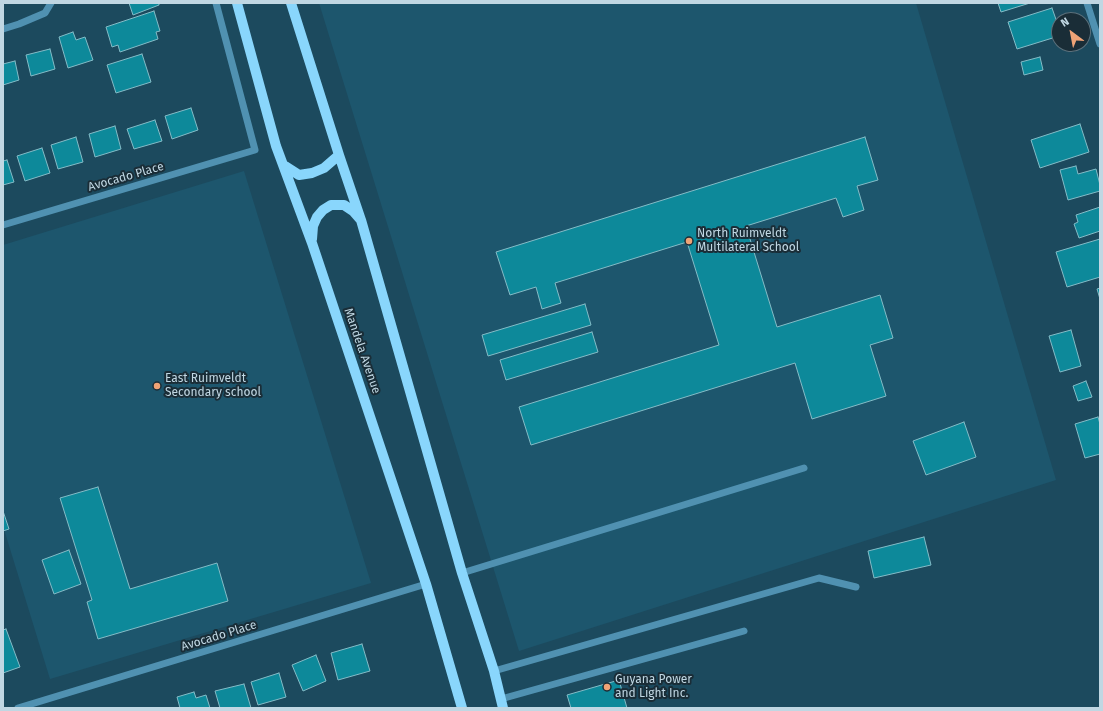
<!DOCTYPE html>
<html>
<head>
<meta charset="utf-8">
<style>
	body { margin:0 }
	#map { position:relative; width:1103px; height:711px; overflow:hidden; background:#1c4a5e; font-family:"Fira Sans",sans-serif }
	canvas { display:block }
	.frame { position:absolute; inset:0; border:4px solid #c0d7e3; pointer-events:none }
	.north { position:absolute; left:1051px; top:12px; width:40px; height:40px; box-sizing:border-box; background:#1a2d37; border:1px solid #5c717c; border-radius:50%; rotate:328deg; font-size:11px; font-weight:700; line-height:16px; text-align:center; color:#c0d7e3 }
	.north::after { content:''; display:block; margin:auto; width:14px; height:18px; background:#efa376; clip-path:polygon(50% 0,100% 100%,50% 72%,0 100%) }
</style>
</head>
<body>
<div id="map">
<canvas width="1103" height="711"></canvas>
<div class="frame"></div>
<div class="north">N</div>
</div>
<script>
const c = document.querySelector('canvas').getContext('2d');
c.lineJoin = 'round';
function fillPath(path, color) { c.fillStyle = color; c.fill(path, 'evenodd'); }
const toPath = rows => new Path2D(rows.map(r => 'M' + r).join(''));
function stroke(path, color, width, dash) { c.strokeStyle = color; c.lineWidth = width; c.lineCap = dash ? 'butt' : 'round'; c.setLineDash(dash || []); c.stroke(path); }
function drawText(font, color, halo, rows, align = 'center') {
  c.font = font + ' "Fira Sans",sans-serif'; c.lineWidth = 4; c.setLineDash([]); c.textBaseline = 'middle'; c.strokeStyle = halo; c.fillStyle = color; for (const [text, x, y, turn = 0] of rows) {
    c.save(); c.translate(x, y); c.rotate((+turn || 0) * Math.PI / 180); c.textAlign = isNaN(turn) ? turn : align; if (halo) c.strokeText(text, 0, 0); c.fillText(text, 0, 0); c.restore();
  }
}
const built = toPath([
	[319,3,916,3,1056,480,519,651],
	[244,171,371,583,50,679,3,526,3,245]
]);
const building = toPath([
	[129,3,159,3,159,5,133,15,129,3],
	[998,3,1030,3,1001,12,998,3],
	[1052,8,1059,28,1059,36,1017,49,1008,22,1052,8],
	[154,11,160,31,156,32,158,39,120,52,118,45,112,47,106,27,154,11],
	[73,32,76,40,85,37,93,60,68,68,59,37,73,32],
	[50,49,55,69,31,76,26,55,50,49],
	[142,54,151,82,116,93,107,65,142,54],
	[1040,57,1043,70,1024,75,1021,62,1040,57],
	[15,61,19,80,3,85,3,64,15,61],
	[191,108,198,130,172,139,165,116,191,108],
	[155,120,162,141,134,149,127,129,155,120],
	[1080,124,1089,152,1040,168,1031,140,1080,124],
	[115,126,121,149,95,157,89,134,115,126],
	[76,137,83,162,58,169,51,145,76,137],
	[865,137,878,180,857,186,864,210,843,217,836,198,746,226,777,327,880,295,893,338,870,345,886,396,812,419,795,363,531,445,519,407,719,345,687,242,555,283,561,303,542,309,536,287,510,295,496,252,865,137],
	[42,148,50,173,25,181,17,156,42,148],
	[7,160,14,182,3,185,3,161,7,160],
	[1076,166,1078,174,1096,169,1100,185,1100,191,1068,200,1060,170,1076,166],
	[1100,207,1100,231,1079,238,1074,224,1078,222,1076,215,1100,207],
	[1100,239,1100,277,1067,287,1056,252,1100,239],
	[1100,288,1100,299,1097,289,1100,288],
	[585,304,591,325,488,356,482,335,585,304],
	[1071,330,1081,366,1060,372,1049,336,1071,330],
	[592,332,598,352,506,380,500,360,592,332],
	[1086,381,1092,397,1078,401,1073,386,1086,381],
	[1098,417,1100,424,1100,454,1085,458,1075,424,1098,417],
	[964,422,976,457,926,475,913,441,964,422],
	[98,487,130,589,217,563,228,601,98,639,87,602,92,600,60,498,98,487],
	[3,511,9,529,3,531,3,511],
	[924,537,931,565,874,578,868,551,924,537],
	[69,550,81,584,54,594,42,560,69,550],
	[6,629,20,667,3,673,3,630,6,629],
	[362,644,370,671,338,680,331,653,362,644],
	[316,655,326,681,303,691,292,665,316,655],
	[279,673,286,697,258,705,251,682,279,673],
	[619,680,627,708,571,708,567,695,619,680],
	[244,684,251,708,220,708,215,691,244,684],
	[194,692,196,698,206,695,210,708,180,708,177,697,194,692]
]);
const minor = toPath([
	[1087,3,1100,44],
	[3,29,19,24,45,13,51,3],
	[3,225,255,150,216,3],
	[462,573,804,468],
	[494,671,819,578,856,587],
	[501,699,744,631],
	[18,708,426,584]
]);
const major = toPath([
	[237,3,276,146,312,243,426,584,462,708],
	[291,3,339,155,361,220,462,573,494,671,503,708],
	[285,166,299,175,312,173,324,168,339,155],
	[312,239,313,226,317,217,323,210,331,205,344,205,353,211,360,219]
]);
const markers = [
	[689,241,4,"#efa376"],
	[157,386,4,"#efa376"],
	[607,687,4,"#efa376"]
];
const streetNames = [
	["Avocado Place",126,177,-16],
	["Mandela Avenue",362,351,71],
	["Avocado Place",219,636,-17]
];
const poiNames = [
	["North Ruimveldt",697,234],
	["Multilateral School",697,248],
	["East Ruimveldt",165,379],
	["Secondary school",165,393],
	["Guyana Power",615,680],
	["and Light Inc.",615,694]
];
fillPath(built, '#1d566d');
fillPath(building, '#0d899a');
stroke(building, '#84bcc7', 1);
stroke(minor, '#5091b1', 7);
stroke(major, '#89d6fc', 10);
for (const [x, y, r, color] of markers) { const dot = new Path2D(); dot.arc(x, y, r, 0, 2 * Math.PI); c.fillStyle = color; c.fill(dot); stroke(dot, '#1a2d37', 1.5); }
drawText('12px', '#c0d7e3', '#1a2d37', streetNames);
drawText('12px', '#c0d7e3', '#1a2d37', poiNames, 'left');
</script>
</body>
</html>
